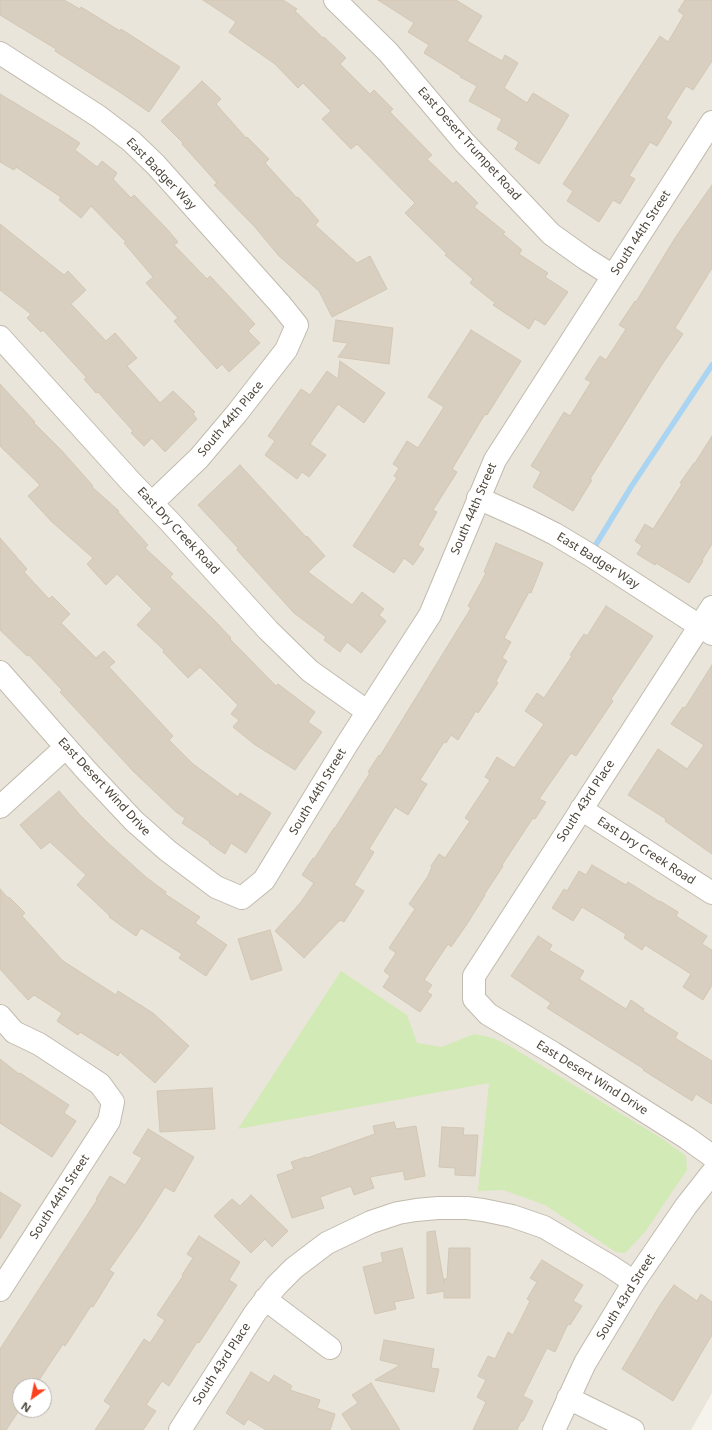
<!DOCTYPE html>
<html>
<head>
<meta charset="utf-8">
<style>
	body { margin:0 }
	#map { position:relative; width:712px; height:1430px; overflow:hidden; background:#f6f3ec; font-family:"Noto Sans",sans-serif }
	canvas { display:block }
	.north { position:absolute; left:12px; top:1378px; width:40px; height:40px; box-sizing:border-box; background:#fff; border:1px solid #b7b4b0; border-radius:50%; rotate:213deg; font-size:11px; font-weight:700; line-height:16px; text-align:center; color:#4b4439 }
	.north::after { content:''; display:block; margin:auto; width:14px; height:18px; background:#fc3f1d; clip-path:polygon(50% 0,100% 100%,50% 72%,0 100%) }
</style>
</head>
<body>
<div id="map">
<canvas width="712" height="1430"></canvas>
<div class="north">N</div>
</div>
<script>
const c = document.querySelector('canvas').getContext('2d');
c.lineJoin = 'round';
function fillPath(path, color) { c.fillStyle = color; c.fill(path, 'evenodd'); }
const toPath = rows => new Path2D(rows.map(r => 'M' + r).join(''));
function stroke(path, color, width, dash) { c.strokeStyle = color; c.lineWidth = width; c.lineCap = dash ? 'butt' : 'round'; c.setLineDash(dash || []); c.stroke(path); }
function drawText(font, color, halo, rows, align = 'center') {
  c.font = font + ' "Noto Sans",sans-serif'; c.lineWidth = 4; c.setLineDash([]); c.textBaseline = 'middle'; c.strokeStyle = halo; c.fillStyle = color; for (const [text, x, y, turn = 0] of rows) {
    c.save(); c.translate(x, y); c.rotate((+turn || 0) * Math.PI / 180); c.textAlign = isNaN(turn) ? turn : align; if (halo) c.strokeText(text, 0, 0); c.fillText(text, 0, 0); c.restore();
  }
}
const residential = toPath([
	[0,0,712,0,712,1393,691,1430,0,1430],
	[20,1386,44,1386,44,1410,20,1410]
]);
const green = toPath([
	[341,971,407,1015,417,1043,442,1047,474,1034,493,1038,508,1045,661,1138,686,1156,687,1170,645,1232,625,1253,616,1252,545,1205,503,1190,478,1191,489,1083,238,1129]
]);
const stream = toPath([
	[592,551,631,487,712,365]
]);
const building = toPath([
	[0,0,64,0,80,9,81,7,120,31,121,29,180,67,149,112,118,91,55,51,56,49,0,15,0,0],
	[203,0,283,0,297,9,295,11,323,38,324,37,346,58,340,64,370,94,374,90,393,109,390,112,432,155,427,159,453,184,456,181,478,203,474,207,505,232,503,234,522,250,519,254,548,273,545,277,568,292,545,325,535,319,529,329,493,305,495,303,470,283,473,279,445,255,447,254,405,213,415,203,357,144,351,149,322,119,331,111,303,83,298,88,275,64,229,32,236,22,203,0],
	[378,0,456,0,482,16,467,41,502,61,505,55,518,63,504,88,527,103,533,93,569,115,539,164,515,149,519,142,497,129,502,119,469,101,477,86,460,77,461,76,424,53,429,45,408,32,414,23,378,0],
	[685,0,712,0,712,61,693,90,686,86,666,118,672,122,657,146,650,142,629,176,635,179,620,204,613,200,599,222,567,201,573,191,563,184,660,36,668,42,684,15,678,11,685,0],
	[202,81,221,99,216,104,246,138,247,137,269,159,265,163,297,198,298,197,319,221,315,225,357,263,370,256,387,289,332,317,319,291,279,256,254,226,214,185,217,183,182,144,183,143,161,121,202,81],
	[0,94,63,132,80,143,75,150,97,167,102,161,117,173,113,179,131,198,134,195,167,229,178,242,174,245,207,279,210,276,255,324,248,331,260,343,229,372,222,364,217,369,174,321,178,318,146,283,153,277,124,243,126,242,91,206,81,218,59,200,61,197,16,167,14,170,0,162,0,94],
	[712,185,712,268,675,328,683,334,659,369,590,479,592,480,573,511,533,487,541,472,531,466,564,412,570,416,591,382,585,379,600,356,606,360,626,329,619,325,635,301,636,302,675,238,712,185],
	[0,224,64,275,68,271,86,290,71,304,106,341,115,333,137,358,127,366,160,403,173,391,195,412,193,414,197,419,165,452,152,438,144,446,131,433,133,431,98,392,96,393,84,379,87,378,43,330,41,332,27,318,31,314,0,290,0,224],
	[336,320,393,328,389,364,338,357,348,343,333,341,336,320],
	[471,330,521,361,487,415,485,414,452,469,457,472,433,510,437,512,418,545,424,549,413,565,404,558,394,573,353,546,397,478,394,476,399,468,393,464,407,441,418,448,444,407,428,397,471,330],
	[340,361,385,393,364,423,338,404,310,444,326,455,309,477,302,472,297,479,265,455,275,441,268,436,301,389,310,395,327,371,338,379,340,361],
	[0,384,35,422,34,423,62,451,93,486,92,487,119,511,118,512,148,545,145,548,173,574,170,577,215,621,231,638,230,639,276,686,278,684,315,712,308,722,322,732,295,770,254,744,233,727,239,720,231,714,238,705,200,667,188,678,163,652,164,650,137,625,152,609,117,574,106,585,87,564,93,558,52,522,28,496,40,485,0,446,0,384],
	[712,436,712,544,702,560,703,561,689,583,656,563,655,565,637,554,642,546,635,541,645,524,653,529,682,484,680,483,694,463,695,463,712,436],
	[240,465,306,537,307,536,325,556,308,572,352,605,362,592,384,609,379,615,386,621,361,653,347,642,340,652,324,640,326,637,294,613,237,550,238,548,198,505,240,465],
	[0,538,27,569,24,572,49,599,52,596,70,614,61,623,96,658,104,651,115,662,109,667,173,736,169,740,193,764,238,797,240,793,271,813,246,853,231,843,225,854,209,843,210,842,182,823,185,818,176,812,134,772,60,692,62,690,29,655,27,656,0,630,0,538],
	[496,543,543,563,531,593,529,592,504,638,511,642,502,658,507,661,496,681,498,683,478,713,476,711,458,740,451,735,446,743,444,742,420,780,427,784,408,815,395,807,369,849,374,852,354,885,364,891,344,922,340,920,304,958,275,931,301,902,314,883,302,875,313,858,314,859,334,828,335,828,370,773,368,772,379,755,380,756,471,608,468,606,486,573,484,572,496,543],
	[606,606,653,636,611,699,613,701,576,756,571,753,539,799,546,802,535,819,533,818,502,865,503,866,484,895,485,895,467,924,451,947,448,944,424,980,432,985,427,992,432,995,420,1012,383,987,390,976,384,971,396,953,389,948,415,909,409,904,428,876,432,867,431,866,439,854,445,858,470,821,465,818,490,780,485,777,497,757,514,768,544,724,525,711,537,693,544,698,572,656,570,655,584,634,587,636,606,606],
	[712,665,712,854,665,821,666,819,628,795,658,749,687,769,704,745,671,724,683,707,685,708,712,665],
	[59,791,80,815,107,842,147,878,166,892,165,894,200,917,195,923,227,945,206,976,179,958,182,954,141,928,136,936,109,917,110,916,77,885,86,875,50,842,41,849,20,825,59,791],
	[592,865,626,885,628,882,660,902,660,901,678,912,676,916,707,936,702,944,712,950,712,985,703,1000,683,987,691,974,645,945,642,950,624,938,626,934,582,907,573,921,552,908,564,889,567,891,579,871,586,875,592,865],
	[0,889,8,898,9,897,25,913,22,916,63,961,116,995,118,991,153,1013,189,1046,155,1083,120,1052,118,1056,80,1032,78,1035,57,1021,62,1013,34,995,28,1000,0,969,0,889],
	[270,930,282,970,251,980,238,939,270,930],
	[538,936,552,945,549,950,584,971,579,979,626,1009,631,1000,644,1009,643,1011,678,1033,675,1038,712,1061,712,1104,696,1094,692,1101,643,1070,644,1069,547,1008,551,1003,511,976,538,936],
	[0,1059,19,1074,20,1073,69,1105,64,1113,76,1121,52,1157,0,1123,0,1059],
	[212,1088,215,1129,160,1132,157,1091,212,1088],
	[394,1122,396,1129,416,1126,425,1176,405,1180,403,1171,370,1177,374,1188,354,1195,351,1186,320,1197,324,1208,292,1218,277,1175,294,1169,291,1162,306,1157,307,1158,375,1134,373,1126,394,1122],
	[442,1127,464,1128,463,1135,478,1135,475,1176,455,1175,455,1168,439,1167,442,1127],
	[148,1129,194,1157,174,1192,165,1187,140,1226,109,1270,114,1273,93,1307,91,1306,65,1346,63,1344,35,1386,20,1386,20,1409,6,1430,0,1430,0,1349,97,1200,96,1199,110,1176,125,1185,142,1158,133,1153,148,1129],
	[0,1192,21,1205,0,1239,0,1192],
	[251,1195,288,1231,272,1247,265,1239,251,1253,214,1216,232,1199,240,1206,251,1195],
	[435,1231,444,1283,444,1279,447,1279,449,1248,470,1248,470,1298,444,1298,444,1291,427,1294,427,1232,435,1231],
	[199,1236,240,1262,229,1280,237,1285,199,1343,197,1342,169,1386,162,1381,146,1405,156,1411,143,1430,95,1430,111,1406,104,1401,144,1339,150,1343,165,1320,157,1315,183,1276,182,1275,193,1258,187,1254,199,1236],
	[402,1248,414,1298,394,1302,396,1309,375,1314,363,1267,383,1262,381,1253,402,1248],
	[542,1260,583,1285,573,1301,582,1306,570,1325,568,1324,555,1352,547,1348,523,1396,533,1401,523,1421,521,1421,517,1430,473,1430,486,1402,477,1397,486,1380,478,1376,488,1356,495,1359,508,1332,513,1335,530,1301,527,1299,537,1282,530,1278,542,1260],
	[674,1285,697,1301,701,1294,712,1302,712,1335,673,1401,622,1369,660,1305,674,1285],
	[384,1340,434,1349,431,1368,439,1369,434,1392,375,1380,400,1365,380,1360,384,1340],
	[251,1372,269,1383,274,1375,292,1386,290,1390,320,1400,317,1408,335,1414,330,1430,266,1430,248,1419,244,1425,226,1413,251,1372],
	[371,1383,400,1430,352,1430,342,1414,358,1403,352,1395,371,1383]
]);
const minor = toPath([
	[335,0,388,52,464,142,551,234,586,259,613,276],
	[0,53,98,116,131,141,156,165,281,305,297,325,286,350,237,413,199,458,152,503],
	[0,337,132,483,170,522,268,630,310,671,368,712],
	[478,498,527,520,555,534,590,555,712,634],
	[712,607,474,976,474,999,488,1014,553,1053,687,1138,712,1156],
	[0,672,86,770,134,821,168,851,216,887,242,898,264,880,347,744,430,615,495,460,712,122],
	[0,807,66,747],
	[581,809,712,893],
	[0,1016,14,1032,39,1044,100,1084,113,1102,109,1121,0,1290],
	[265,1299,330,1348],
	[568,1398,633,1430],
	[180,1430,255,1313,276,1286,294,1268,327,1243,371,1222,398,1213,416,1210,438,1208,467,1208,483,1210,512,1216,544,1227,610,1266,634,1282],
	[554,1430,585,1363,634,1282,686,1206,712,1173]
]);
const streetNames = [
	["East Desert Trumpet Road",469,144,48],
	["East Badger Way",161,174,46],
	["South 44th Street",641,233,-57],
	["South 44th Place",231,419,-50],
	["South 44th Street",474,509,-67],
	["East Dry Creek Road",178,531,47],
	["East Badger Way",598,561,32],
	["East Desert Wind Drive",104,787,47],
	["South 44th Street",318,792,-59],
	["South 43rd Place",586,801,-57],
	["East Dry Creek Road",646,851,33],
	["East Desert Wind Drive",592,1078,32],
	["South 44th Street",60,1197,-57],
	["South 43rd Street",626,1297,-58],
	["South 43rd Place",222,1364,-57]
];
fillPath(residential, '#eae5da');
fillPath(green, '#d2eab5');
stroke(stream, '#a9d4f2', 5.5);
fillPath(building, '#d8cfc1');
stroke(building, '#d3c7b4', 1);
stroke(minor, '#c2bbae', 24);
stroke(minor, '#fff', 22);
drawText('12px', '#4b4439', '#fff', streetNames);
</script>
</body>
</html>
